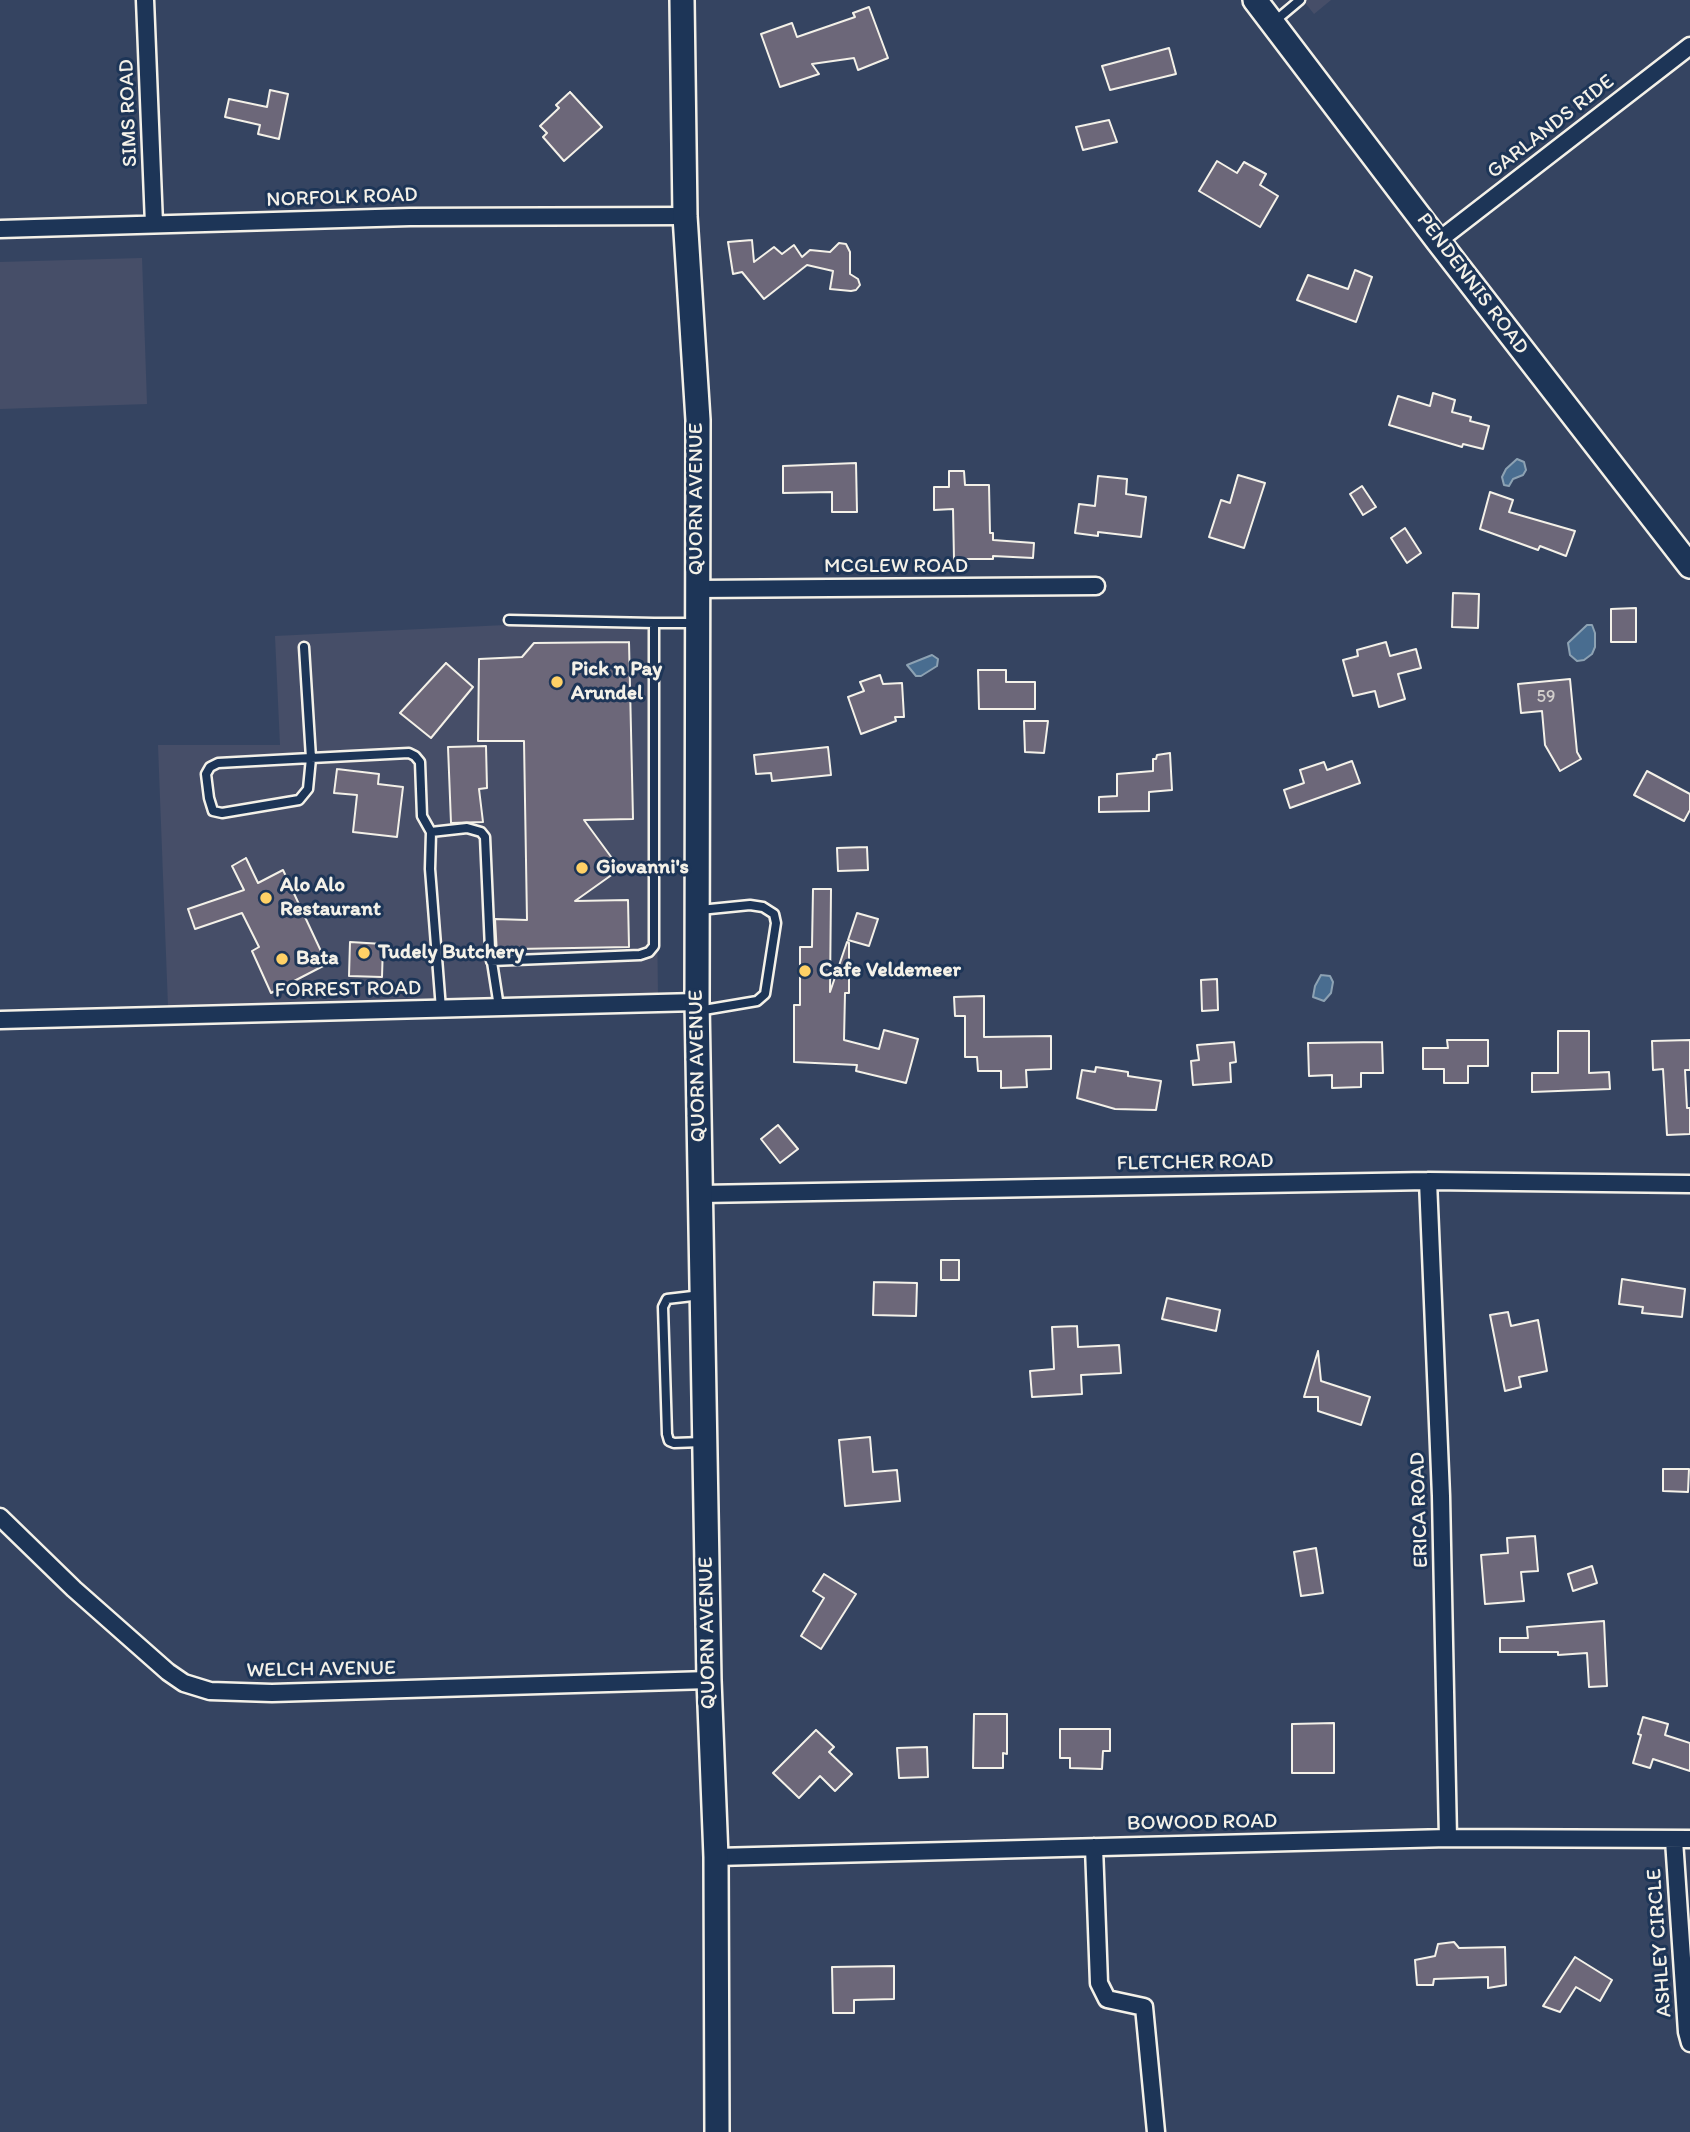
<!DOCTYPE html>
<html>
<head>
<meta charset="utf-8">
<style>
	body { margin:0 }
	canvas { display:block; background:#354461 }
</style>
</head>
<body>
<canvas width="1690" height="2132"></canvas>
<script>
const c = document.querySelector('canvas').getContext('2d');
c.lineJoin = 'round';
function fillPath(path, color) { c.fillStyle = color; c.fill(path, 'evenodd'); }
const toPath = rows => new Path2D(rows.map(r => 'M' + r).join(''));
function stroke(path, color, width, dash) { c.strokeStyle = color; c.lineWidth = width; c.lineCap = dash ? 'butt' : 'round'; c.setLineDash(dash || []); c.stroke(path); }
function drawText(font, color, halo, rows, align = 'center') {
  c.font = font + ' Itim,sans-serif'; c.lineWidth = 6; c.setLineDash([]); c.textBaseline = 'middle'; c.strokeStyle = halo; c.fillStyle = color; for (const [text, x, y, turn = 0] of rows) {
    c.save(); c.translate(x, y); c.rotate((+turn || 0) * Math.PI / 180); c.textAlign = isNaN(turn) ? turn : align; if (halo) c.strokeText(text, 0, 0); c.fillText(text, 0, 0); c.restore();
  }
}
const built = toPath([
	[1303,0,1331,0,1314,14],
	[142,258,147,404,0,409,0,262],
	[653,618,658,996,168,1006,158,745,280,745,275,636]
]);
const water = toPath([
	[1517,459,1524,462,1526,470,1523,475,1513,479,1509,486,1504,485,1502,477,1506,469,1517,459],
	[1587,625,1592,625,1595,633,1595,647,1592,654,1584,660,1577,661,1570,655,1568,643,1587,625],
	[932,655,938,659,937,666,921,676,916,676,907,665,932,655],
	[1321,975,1330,976,1333,982,1331,993,1324,1001,1313,997,1315,986,1321,975]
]);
const building = toPath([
	[869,7,888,58,858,70,854,58,812,64,819,74,780,87,761,34,792,23,797,37,855,17,853,13,869,7],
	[1169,48,1176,74,1110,90,1102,66,1169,48],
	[270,90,288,94,279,139,258,134,260,125,225,117,229,99,267,107,270,90],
	[570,92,602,127,564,161,543,137,547,133,540,126,559,108,556,105,570,92],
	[1109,120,1117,142,1083,150,1076,127,1109,120],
	[1217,161,1237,173,1244,162,1266,174,1260,185,1278,196,1260,227,1199,191,1217,161],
	[752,240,754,262,774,247,782,254,794,245,802,257,810,250,830,252,839,243,846,244,850,252,850,274,858,279,860,285,856,290,851,291,830,289,833,271,807,265,764,299,742,272,733,274,728,242,752,240],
	[1355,270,1372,277,1356,322,1297,300,1308,275,1348,289,1355,270],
	[1433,393,1455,400,1452,412,1471,417,1470,421,1489,426,1483,449,1463,444,1462,447,1389,425,1398,396,1430,406,1433,393],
	[856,463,857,512,832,512,832,492,783,493,783,466,856,463],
	[949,471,964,471,965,485,989,485,990,533,993,533,993,540,1034,543,1033,558,993,556,993,559,954,559,953,509,934,510,934,487,949,487,949,471],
	[1238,475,1265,483,1244,548,1209,537,1221,500,1230,503,1238,475],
	[1098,476,1127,479,1126,494,1146,497,1141,537,1098,532,1098,536,1075,533,1079,504,1095,506,1098,476],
	[1362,486,1376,507,1363,515,1350,494,1362,486],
	[1490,492,1513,500,1509,512,1575,531,1566,556,1540,546,1538,550,1480,529,1490,492],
	[1405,528,1421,553,1407,563,1391,538,1405,528],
	[1453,593,1479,594,1478,628,1452,627,1453,593],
	[1636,608,1636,642,1611,642,1611,609,1636,608],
	[629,642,633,819,584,820,620,869,575,901,628,900,629,947,517,949,517,953,497,954,495,919,527,920,524,741,478,741,479,659,522,657,534,643,629,642],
	[1386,642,1390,656,1416,649,1421,668,1398,674,1405,699,1379,707,1375,691,1353,696,1343,660,1358,656,1357,650,1386,642],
	[446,663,473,687,431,738,400,713,446,663],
	[978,670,1006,670,1006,682,1035,682,1035,709,979,709,978,670],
	[880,675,883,684,902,683,904,717,895,717,896,721,861,734,848,697,864,691,860,682,880,675],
	[1570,679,1577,752,1581,759,1560,771,1545,745,1542,711,1521,713,1518,684,1570,679],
	[1024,721,1048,721,1044,753,1025,752,1024,721],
	[486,746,487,788,479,789,483,822,451,823,448,747,486,746],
	[828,747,831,775,772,781,771,773,756,774,754,755,828,747],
	[1170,753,1172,790,1149,792,1149,811,1099,812,1099,797,1117,796,1117,774,1153,771,1153,759,1156,759,1157,755,1170,753],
	[1352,761,1360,783,1290,808,1284,790,1304,783,1300,770,1324,762,1327,770,1352,761],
	[337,769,379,774,378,784,403,787,397,837,353,832,357,795,334,793,337,769],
	[1647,771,1690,794,1690,810,1684,821,1634,795,1647,771],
	[867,847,868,870,838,871,837,848,867,847],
	[246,858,258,883,283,870,327,964,271,993,252,951,259,947,242,913,195,929,188,909,244,890,232,866,246,858],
	[813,889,831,889,830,992,847,942,849,943,849,993,845,993,844,1040,879,1049,884,1030,918,1039,906,1083,856,1071,857,1065,794,1062,794,1005,800,1005,800,947,812,947,813,889],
	[857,913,878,919,869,946,848,940,857,913],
	[350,942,383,944,382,977,349,976,350,942],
	[1217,979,1218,1010,1202,1011,1201,980,1217,979],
	[984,996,984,1037,1051,1036,1051,1069,1026,1070,1027,1087,1001,1088,1001,1071,978,1071,977,1057,965,1057,965,1016,955,1016,954,997,984,996],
	[1558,1031,1589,1031,1589,1073,1609,1072,1610,1089,1532,1092,1532,1073,1558,1073,1558,1031],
	[1447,1040,1488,1040,1488,1066,1468,1066,1468,1083,1444,1083,1444,1069,1423,1069,1423,1048,1448,1048,1447,1040],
	[1690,1040,1690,1070,1685,1070,1687,1108,1690,1108,1690,1134,1667,1135,1663,1069,1653,1070,1652,1041,1690,1040],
	[1234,1042,1236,1062,1230,1063,1231,1082,1193,1085,1191,1061,1199,1060,1197,1045,1234,1042],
	[1382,1042,1383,1073,1361,1073,1361,1087,1332,1088,1332,1075,1309,1076,1308,1043,1382,1042],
	[1096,1067,1128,1072,1128,1076,1161,1081,1156,1110,1115,1109,1077,1098,1082,1070,1095,1072,1096,1067],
	[778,1125,798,1149,780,1163,761,1139,778,1125],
	[941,1260,959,1260,959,1280,941,1280,941,1260],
	[1622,1279,1685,1289,1682,1317,1642,1313,1643,1307,1619,1304,1622,1279],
	[874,1282,917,1283,916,1316,873,1315,874,1282],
	[1167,1298,1220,1310,1216,1331,1162,1319,1167,1298],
	[1508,1312,1511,1326,1538,1320,1547,1371,1519,1377,1521,1387,1505,1391,1490,1315,1508,1312],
	[1077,1326,1078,1347,1119,1345,1121,1373,1081,1375,1082,1394,1032,1397,1030,1371,1054,1369,1052,1327,1077,1326],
	[1318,1351,1321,1381,1370,1397,1361,1425,1318,1411,1318,1397,1304,1397,1318,1351],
	[870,1437,873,1472,897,1470,900,1501,845,1506,839,1440,870,1437],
	[1663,1469,1689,1469,1688,1492,1663,1491,1663,1469],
	[1535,1536,1538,1571,1521,1572,1524,1601,1485,1604,1481,1555,1508,1553,1507,1538,1535,1536],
	[1316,1548,1323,1593,1301,1596,1294,1552,1316,1548],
	[1592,1566,1597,1583,1573,1591,1568,1574,1592,1566],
	[824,1574,856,1594,821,1649,801,1636,824,1598,813,1591,824,1574],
	[1604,1621,1607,1686,1589,1687,1587,1653,1558,1655,1558,1652,1500,1652,1500,1638,1528,1638,1527,1627,1604,1621],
	[974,1714,1007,1714,1007,1754,1003,1753,1003,1768,973,1768,974,1714],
	[1643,1717,1668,1724,1665,1735,1690,1743,1690,1771,1653,1759,1650,1768,1633,1763,1641,1735,1638,1734,1643,1717],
	[1334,1723,1334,1773,1292,1773,1292,1724,1334,1723],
	[1060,1729,1110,1729,1110,1751,1103,1751,1102,1769,1070,1768,1070,1758,1060,1758,1060,1729],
	[816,1730,834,1747,829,1752,852,1774,835,1791,820,1776,799,1798,773,1773,816,1730],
	[927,1747,928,1777,899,1778,897,1748,927,1747],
	[1454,1942,1459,1948,1505,1947,1506,1985,1488,1988,1488,1977,1434,1979,1433,1985,1417,1985,1415,1960,1435,1956,1438,1944,1454,1942],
	[1575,1957,1612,1980,1600,2001,1576,1987,1560,2012,1543,2006,1575,1957],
	[894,1966,894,1999,854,2000,854,2013,833,2013,832,1967,894,1966]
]);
const lane = toPath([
	[1275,21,1300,0],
	[509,620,654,623],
	[304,647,311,758,308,789,299,800,222,813,213,811,209,798,206,774,210,767,218,763,311,758,409,753,415,756,420,762,422,816,431,832,467,828,481,832,485,837,490,949,499,1007],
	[431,832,430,869,441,1009],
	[491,961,640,955,649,952,654,946,654,623,696,623],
	[698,1011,757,1001,765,994,776,923,774,914,763,907,750,905,700,910],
	[701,1295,667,1299,663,1307,667,1434,669,1441,674,1443,702,1442]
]);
const street = toPath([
	[145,0,154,224],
	[0,229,410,217,685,216],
	[1438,241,1690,46],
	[697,589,1096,586],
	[0,1020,697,1002],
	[1428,1181,1441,1496,1448,1838],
	[701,1194,1428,1181,1690,1184],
	[0,1517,74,1589,168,1672,184,1683,210,1691,272,1693,709,1680],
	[1674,1840,1687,2032,1690,2043],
	[1094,1847,1099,1983,1107,1999,1144,2007,1156,2132],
	[716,1857,1448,1838,1690,1839]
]);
const secondary = toPath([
	[682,0,685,216,698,420,697,1002,709,1680,716,1857,717,2132],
	[1255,0,1438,241,1690,566]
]);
const markers = [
	[557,682,7,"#ffd166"],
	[582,868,7,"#ffd166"],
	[266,898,7,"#ffd166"],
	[364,953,7,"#ffd166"],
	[282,959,7,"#ffd166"],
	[805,971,7,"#ffd166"]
];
const numberNames = [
	["59",1546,697]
];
const streetNames = [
	["SIMS ROAD",129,113,-92],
	["GARLANDS RIDE",1551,127,-38],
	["NORFOLK ROAD",342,198,-2],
	["PENDENNIS ROAD",1472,284,53],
	["QUORN AVENUE",697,499,-90],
	["MCGLEW ROAD",896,567],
	["FORREST ROAD",348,990,-1],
	["QUORN AVENUE",698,1066,-91],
	["FLETCHER ROAD",1195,1163,-1],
	["ERICA ROAD",1420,1510,-92],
	["QUORN AVENUE",708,1633,-91],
	["WELCH AVENUE",321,1670,-1],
	["BOWOOD ROAD",1202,1823,-1],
	["ASHLEY CIRCLE",1660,1943,-94]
];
const poiNames = [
	["Pick n Pay",571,670],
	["Arundel",571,694],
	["Giovanni's",596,868],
	["Alo Alo",280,886],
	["Restaurant",280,910],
	["Tudely Butchery",378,953],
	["Bata",296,959],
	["Cafe Veldemeer",819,971]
];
fillPath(built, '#464e68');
fillPath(water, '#496d90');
stroke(water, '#8da2b3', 2);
fillPath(building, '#6c6779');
stroke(building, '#f4f1e8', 2);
stroke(lane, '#f4f1e8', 13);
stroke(street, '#f4f1e8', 21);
stroke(secondary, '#f4f1e8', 28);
stroke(lane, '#1d3557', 8);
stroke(street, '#1d3557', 16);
stroke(secondary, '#1d3557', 23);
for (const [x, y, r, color] of markers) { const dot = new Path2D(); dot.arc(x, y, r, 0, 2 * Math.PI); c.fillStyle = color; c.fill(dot); stroke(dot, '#1d3557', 2.5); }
drawText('18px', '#d2cecc', null, numberNames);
drawText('21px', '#f4f1e8', '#1d3557', streetNames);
drawText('bold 21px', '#f4f1e8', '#1d3557', poiNames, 'left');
</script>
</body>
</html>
